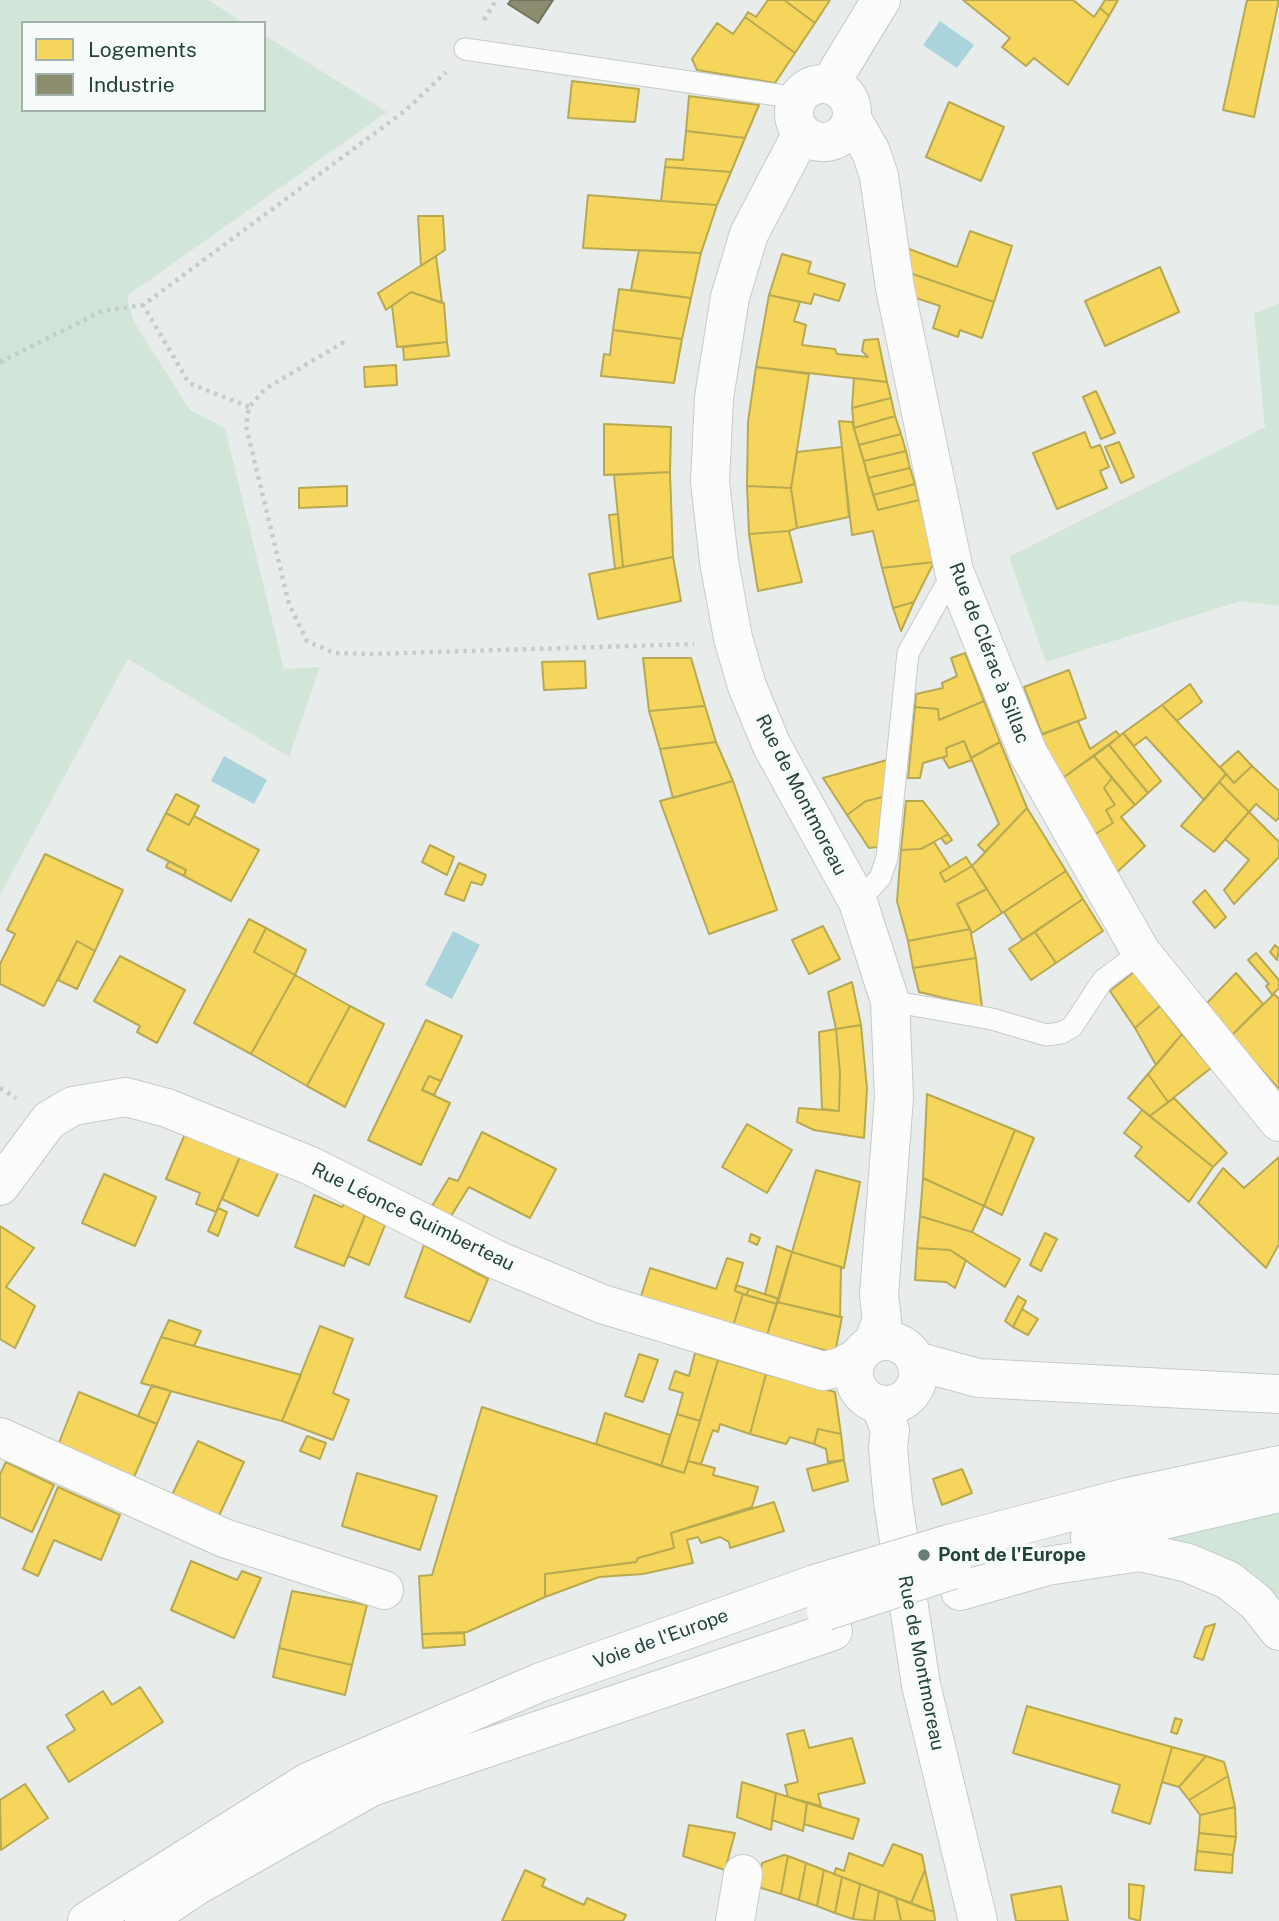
<!DOCTYPE html>
<html>
<head>
<meta charset="utf-8">
<style>
	body { margin:0 }
	#map { position:relative; width:1279px; height:1921px; overflow:hidden; background:#e8edeb; font-family:"Public Sans",sans-serif }
	canvas { display:block }
	.legend { position:absolute; left:21px; top:21px; width:245px; height:91px; box-sizing:border-box; background:#f7fbf9; border:2px solid #a3b1ad; margin:0; padding:9px 12px; list-style:none; font-size:21px; color:#24423a }
	.legend li { display:flex; align-items:center; gap:14px; height:35px }
	.legend b { width:35px; border:2px solid #a3b1ad }
</style>
</head>
<body>
<div id="map">
<canvas width="1279" height="1921"></canvas>
<ul class="legend">
<li><b style="height:19px;background:#f6d55c"></b>Logements</li>
<li><b style="height:19px;background:#8c8c6e"></b>Industrie</li>
</ul>
</div>
<script>
const c = document.querySelector('canvas').getContext('2d');
c.lineJoin = 'round';
function fillPath(path, color) { c.fillStyle = color; c.fill(path, 'evenodd'); }
const toPath = rows => new Path2D(rows.map(r => 'M' + r).join(''));
function stroke(path, color, width, dash) { c.strokeStyle = color; c.lineWidth = width; c.lineCap = dash ? 'butt' : 'round'; c.setLineDash(dash || []); c.stroke(path); }
function drawText(font, color, halo, rows, align = 'center') {
  c.font = font + ' "Public Sans",sans-serif'; c.lineWidth = 7; c.setLineDash([]); c.textBaseline = 'middle'; c.strokeStyle = halo; c.fillStyle = color; for (const [text, x, y, turn = 0] of rows) {
    c.save(); c.translate(x, y); c.rotate((+turn || 0) * Math.PI / 180); c.textAlign = isNaN(turn) ? turn : align; if (halo) c.strokeText(text, 0, 0); c.fillText(text, 0, 0); c.restore();
  }
}
const green = toPath([
	[0,0,208,0,244,23,23,23,23,110,264,110,264,35,387,112,127,296,133,320,190,410,225,428,284,669,320,667,289,757,128,659,0,895],
	[1279,303,1279,606,1241,601,1046,662,1009,557,1265,427,1254,314],
	[1279,1507,1279,1607,1131,1534]
]);
const water = toPath([
	[940,21,974,45,957,68,923,45],
	[224,756,267,780,254,804,211,781],
	[453,931,480,945,452,999,425,985]
]);
const homes = toPath([
	[768,0,784,0,815,23,795,53,745,17,748,12,756,17,768,0],
	[784,0,830,0,815,23,784,0],
	[963,0,1073,0,1094,17,1100,8,1109,16,1068,85,1034,58,1026,66,1002,47,1010,38,963,0],
	[1105,0,1118,0,1109,16,1100,8,1105,0],
	[1247,0,1279,0,1254,117,1223,110,1247,0],
	[745,17,795,53,775,83,697,70,692,59,717,23,733,34,745,17],
	[572,81,639,89,635,122,568,118,572,81],
	[689,96,759,105,745,138,686,131,689,96],
	[949,102,1004,127,981,181,926,157,949,102],
	[686,131,745,138,731,172,665,167,666,159,683,160,686,131],
	[665,167,731,172,717,205,661,201,665,167],
	[588,195,661,201,717,205,701,253,583,248,588,195],
	[418,216,443,216,445,250,421,266,418,216],
	[970,231,1012,246,994,302,907,272,904,247,957,267,970,231],
	[639,250,701,253,691,298,631,290,639,250],
	[782,254,811,262,808,273,845,284,839,301,814,294,811,304,769,295,782,254],
	[436,256,442,303,411,292,386,310,378,293,436,256],
	[1160,267,1179,312,1105,346,1085,301,1160,267],
	[907,272,994,302,982,338,960,330,958,337,933,328,940,306,910,296,907,272],
	[619,289,691,298,682,339,613,330,619,289],
	[411,292,444,303,447,342,397,347,392,306,411,292],
	[769,295,800,302,794,321,806,325,802,345,835,349,837,354,868,357,862,351,864,340,878,339,887,382,756,367,769,295],
	[613,330,682,339,674,383,601,376,604,354,610,355,613,330],
	[447,342,449,356,404,360,403,347,447,342],
	[396,365,397,385,365,387,364,367,396,365],
	[756,367,809,374,791,488,747,486,748,422,756,367],
	[854,378,887,382,891,398,852,408,854,378],
	[1096,391,1115,433,1101,439,1083,397,1096,391],
	[891,398,895,416,854,428,852,408,891,398],
	[895,416,901,434,859,445,854,428,895,416],
	[839,421,852,422,878,510,919,500,936,558,934,562,882,568,873,531,852,535,839,421],
	[604,424,671,427,670,472,604,475,604,424],
	[1085,432,1091,448,1100,445,1109,467,1100,471,1107,488,1057,509,1033,453,1085,432],
	[901,434,906,451,864,461,859,445,901,434],
	[1119,442,1134,477,1121,483,1105,447,1119,442],
	[842,447,849,517,797,528,791,488,797,452,842,447],
	[906,451,910,468,868,478,864,461,906,451],
	[910,468,915,484,873,495,868,478,910,468],
	[670,472,673,557,623,567,614,475,670,472],
	[915,484,919,500,878,510,873,495,915,484],
	[347,486,347,506,299,508,299,488,347,486],
	[747,486,791,488,797,528,789,531,749,534,747,486],
	[618,514,623,567,615,569,609,515,618,514],
	[789,531,802,582,758,591,749,534,789,531],
	[673,557,681,601,598,619,589,574,673,557],
	[934,562,914,602,893,608,882,568,934,562],
	[914,602,901,631,893,608,914,602],
	[965,653,984,701,939,720,938,709,915,707,916,694,943,688,942,683,957,676,951,658,965,653],
	[643,658,691,658,705,706,649,711,643,658],
	[585,661,586,688,544,690,542,662,585,661],
	[1069,670,1086,718,1042,734,1024,687,1069,670],
	[1190,684,1202,702,1177,721,1162,705,1190,684],
	[984,701,1000,742,971,758,964,741,946,748,947,756,923,763,920,778,908,778,915,707,938,709,939,720,984,701],
	[1162,705,1226,774,1204,800,1146,737,1134,746,1123,733,1162,705],
	[705,706,716,742,660,749,649,711,705,706],
	[1078,721,1090,749,1116,731,1120,736,1060,780,1041,735,1078,721],
	[1123,733,1161,781,1148,793,1109,745,1123,733],
	[964,741,972,760,949,768,943,758,947,756,946,748,964,741],
	[716,742,733,781,673,798,660,749,716,742],
	[1000,742,1027,808,985,852,978,845,999,824,971,758,1000,742],
	[1109,745,1148,793,1135,805,1094,756,1109,745],
	[1238,751,1252,766,1234,783,1220,767,1238,751],
	[1094,756,1112,778,1104,788,1115,805,1106,810,1113,823,1089,838,1060,780,1094,756],
	[887,760,883,797,866,801,847,815,823,778,887,760],
	[1252,766,1279,791,1279,817,1276,821,1256,804,1249,812,1219,782,1226,774,1234,783,1252,766],
	[1112,778,1135,805,1121,817,1145,846,1113,876,1089,838,1113,823,1106,810,1115,805,1104,788,1112,778],
	[733,781,777,910,709,934,660,801,733,781],
	[1219,782,1249,812,1214,852,1181,826,1219,782],
	[176,794,199,806,189,825,166,813,176,794],
	[883,797,878,847,869,848,847,815,866,801,883,797],
	[906,801,923,801,948,834,921,849,901,850,906,801],
	[1027,808,1066,871,1002,913,972,866,1027,808],
	[1249,812,1279,842,1279,857,1234,904,1224,890,1249,860,1225,839,1249,812],
	[166,813,189,825,194,816,259,850,231,901,184,876,186,870,147,850,166,813],
	[948,834,952,840,946,844,941,838,948,834],
	[934,842,950,867,940,873,945,882,972,866,987,889,957,904,970,929,908,941,897,901,901,850,921,849,934,842],
	[430,845,454,857,447,875,422,862,430,845],
	[45,854,123,890,95,951,77,941,44,1006,0,984,0,964,15,934,7,930,45,854],
	[966,857,972,866,945,882,940,873,966,857],
	[169,861,186,870,184,876,166,867,169,861],
	[459,863,486,875,482,885,471,882,464,901,445,894,459,863],
	[1066,871,1083,899,1022,940,1004,912,1066,871],
	[987,889,1002,913,972,933,957,904,987,889],
	[1205,890,1226,917,1215,928,1193,902,1205,890],
	[1083,899,1103,931,1056,963,1035,932,1083,899],
	[249,919,266,928,254,952,295,975,251,1054,194,1023,249,919],
	[823,926,840,959,809,974,792,940,823,926],
	[266,928,306,950,295,975,254,952,266,928],
	[970,929,976,958,913,968,908,941,970,929],
	[1035,932,1056,963,1031,980,1009,949,1035,932],
	[77,941,95,951,77,989,58,980,77,941],
	[1275,945,1279,949,1277,960,1270,952,1275,945],
	[1256,953,1279,980,1279,988,1272,995,1266,986,1269,984,1248,960,1256,953],
	[120,956,185,990,157,1043,137,1032,140,1026,94,1001,120,956],
	[976,958,982,1007,919,992,913,968,976,958],
	[1134,972,1160,1006,1135,1028,1110,991,1134,972],
	[1236,973,1263,1004,1231,1036,1207,1003,1236,973],
	[295,975,350,1006,307,1086,251,1054,295,975],
	[852,982,861,1025,836,1029,828,992,852,982],
	[1274,994,1279,999,1279,1089,1231,1036,1274,994],
	[350,1006,384,1024,345,1107,307,1086,350,1006],
	[1160,1006,1182,1034,1156,1065,1135,1028,1160,1006],
	[426,1020,462,1036,441,1081,429,1076,422,1090,450,1103,421,1165,368,1140,426,1020],
	[861,1025,867,1089,864,1138,814,1130,797,1122,799,1108,839,1111,840,1073,836,1029,861,1025],
	[836,1029,840,1073,839,1111,822,1109,819,1032,836,1029],
	[1182,1034,1211,1068,1168,1102,1148,1074,1182,1034],
	[1148,1074,1168,1102,1150,1116,1128,1098,1148,1074],
	[429,1076,441,1081,434,1095,422,1090,429,1076],
	[927,1094,1015,1130,984,1206,923,1178,927,1094],
	[1174,1098,1227,1153,1213,1167,1150,1116,1174,1098],
	[1142,1110,1213,1167,1189,1202,1135,1156,1142,1147,1124,1133,1142,1110],
	[747,1124,792,1150,767,1193,722,1167,747,1124],
	[1015,1130,1034,1138,1002,1215,984,1206,1015,1130],
	[482,1132,556,1169,530,1218,469,1187,451,1216,432,1206,449,1178,458,1181,482,1132],
	[185,1134,242,1152,216,1212,196,1204,200,1193,166,1179,185,1134],
	[242,1152,279,1171,258,1216,222,1199,242,1152],
	[1279,1157,1279,1244,1266,1268,1198,1203,1223,1168,1244,1188,1279,1157],
	[816,1170,860,1182,844,1268,792,1252,816,1170],
	[104,1174,156,1197,135,1246,82,1223,104,1174],
	[923,1178,984,1206,972,1232,920,1216,923,1178],
	[314,1195,342,1207,344,1204,365,1215,344,1266,295,1247,314,1195],
	[218,1208,227,1212,218,1236,208,1231,218,1208],
	[365,1215,385,1225,369,1265,348,1256,365,1215],
	[920,1216,972,1232,1020,1259,1005,1287,950,1250,917,1248,920,1216],
	[0,1226,34,1248,6,1287,35,1306,15,1348,0,1339,0,1226],
	[1045,1233,1057,1239,1041,1271,1030,1265,1045,1233],
	[751,1234,760,1238,757,1245,749,1241,751,1234],
	[424,1245,488,1279,470,1322,405,1297,424,1245],
	[777,1246,792,1252,779,1299,765,1294,777,1246],
	[917,1248,950,1250,966,1260,955,1288,946,1282,915,1280,917,1248],
	[792,1252,841,1267,840,1317,777,1302,792,1252],
	[727,1258,743,1263,735,1291,743,1294,733,1326,641,1296,650,1268,716,1289,727,1258],
	[736,1285,749,1289,746,1295,735,1291,736,1285],
	[749,1289,779,1299,777,1304,746,1295,749,1289],
	[743,1294,777,1304,767,1335,733,1326,743,1294],
	[1018,1296,1026,1301,1013,1327,1005,1321,1018,1296],
	[777,1302,842,1317,835,1353,767,1335,777,1302],
	[1022,1309,1038,1319,1028,1335,1013,1327,1022,1309],
	[169,1320,201,1331,194,1346,161,1337,169,1320],
	[320,1326,353,1339,333,1393,349,1400,333,1440,282,1421,320,1326],
	[161,1337,301,1375,282,1421,141,1383,161,1337],
	[695,1353,718,1360,700,1421,677,1414,683,1393,669,1389,675,1371,689,1376,695,1353],
	[639,1354,658,1360,643,1402,625,1396,639,1354],
	[718,1360,766,1374,750,1434,720,1424,718,1432,713,1430,701,1464,688,1461,718,1360],
	[766,1374,835,1392,841,1434,818,1429,814,1444,790,1437,786,1444,750,1434,766,1374],
	[152,1385,171,1391,157,1424,138,1416,152,1385],
	[79,1392,157,1424,134,1477,58,1445,79,1392],
	[482,1407,684,1473,688,1461,715,1468,713,1475,758,1487,752,1507,671,1533,674,1548,638,1558,636,1562,545,1574,545,1597,467,1632,422,1634,419,1576,432,1575,482,1407],
	[605,1413,670,1435,661,1466,596,1444,605,1413],
	[677,1414,700,1421,684,1473,661,1466,677,1414],
	[818,1429,841,1434,844,1460,828,1462,826,1449,814,1444,818,1429],
	[307,1436,326,1443,320,1459,300,1451,307,1436],
	[198,1441,244,1462,218,1518,171,1497,198,1441],
	[844,1460,848,1481,813,1491,807,1469,844,1460],
	[6,1462,54,1485,32,1532,0,1517,0,1474,6,1462],
	[962,1469,972,1493,942,1505,933,1479,962,1469],
	[357,1473,437,1496,420,1550,342,1526,357,1473],
	[58,1487,120,1515,101,1560,54,1540,38,1576,23,1569,58,1487],
	[774,1502,784,1531,730,1548,729,1542,720,1537,701,1543,698,1537,687,1540,693,1563,643,1574,599,1577,545,1597,545,1574,636,1562,638,1558,674,1548,671,1533,774,1502],
	[191,1561,237,1580,242,1571,261,1578,234,1638,171,1610,191,1561],
	[292,1591,367,1605,352,1665,279,1648,292,1591],
	[1215,1624,1203,1660,1194,1657,1205,1627,1215,1624],
	[464,1633,465,1645,423,1648,422,1634,464,1633],
	[279,1648,352,1665,345,1695,273,1677,279,1648],
	[140,1687,163,1722,69,1782,47,1747,75,1730,66,1715,103,1691,112,1705,140,1687],
	[1027,1706,1172,1747,1150,1824,1112,1812,1120,1785,1013,1753,1027,1706],
	[1175,1718,1182,1720,1177,1734,1171,1732,1175,1718],
	[804,1730,809,1748,852,1738,865,1783,818,1794,821,1806,788,1797,785,1785,798,1782,787,1734,804,1730],
	[1172,1747,1206,1756,1179,1787,1162,1782,1172,1747],
	[1206,1756,1224,1762,1228,1776,1189,1800,1179,1787,1206,1756],
	[1228,1776,1235,1807,1200,1815,1189,1800,1228,1776],
	[742,1782,776,1793,771,1830,737,1817,742,1782],
	[25,1784,48,1818,1,1850,0,1800,25,1784],
	[776,1793,807,1803,803,1831,772,1820,776,1793],
	[807,1803,859,1819,853,1839,804,1824,807,1803],
	[1235,1807,1236,1837,1199,1833,1200,1815,1235,1807],
	[689,1825,735,1833,725,1870,683,1856,689,1825],
	[1199,1833,1236,1837,1233,1855,1197,1851,1199,1833],
	[893,1844,922,1855,925,1870,911,1903,834,1874,836,1868,844,1871,849,1853,883,1866,893,1844],
	[1197,1851,1233,1855,1232,1873,1195,1870,1197,1851],
	[784,1855,788,1856,781,1894,758,1887,762,1863,784,1855],
	[788,1856,806,1863,799,1900,781,1894,788,1856],
	[806,1863,824,1870,817,1906,799,1900,806,1863],
	[525,1870,545,1879,542,1886,584,1905,587,1898,626,1915,623,1921,502,1921,525,1870],
	[824,1870,842,1877,835,1913,817,1906,824,1870],
	[925,1870,934,1912,911,1903,925,1870],
	[842,1877,860,1884,853,1919,835,1913,842,1877],
	[860,1884,879,1891,874,1921,853,1919,860,1884],
	[1129,1884,1144,1886,1140,1921,1129,1918,1129,1884],
	[1061,1886,1068,1921,1016,1921,1011,1895,1061,1886],
	[879,1891,896,1898,901,1921,874,1921,879,1891],
	[896,1898,934,1912,935,1921,901,1921,896,1898]
]);
const industry = toPath([
	[511,0,553,0,538,23,508,4,511,0]
]);
const path = toPath([
	[484,20,496,0],
	[344,342,265,389,249,407,246,426,289,604,307,641,334,653,372,654,694,644],
	[0,362,102,311,143,305],
	[249,407,189,383,143,305,406,110,446,72],
	[0,1088,16,1098]
]);
const lane = toPath([
	[465,49,798,98],
	[858,902,880,878,887,858,908,653,954,571],
	[890,1001,992,1019,1046,1035,1061,1033,1072,1027,1103,980,1141,952]
]);
const street = toPath([
	[852,119,871,152,879,176,895,288,954,571,1028,753,1141,952,1279,1122],
	[0,1186,49,1120,73,1106,126,1097,167,1108,311,1166,497,1260,602,1304,823,1371,840,1367,857,1358],
	[0,1437,224,1538,384,1590],
	[735,1921,743,1874]
]);
const secondary = toPath([
	'794 113a29 29 0 1 1 58 0a29 29 0 1 1-58 0Z',
	[830,84,881,0],
	[802,133,749,234,730,297,714,398,710,482,719,561,733,638,747,686,772,746,858,902,890,1001,894,1097,879,1295,882,1320,873,1343],
	'854 1373a32 32 0 1 1 64 0a32 32 0 1 1-64 0Z',
	[916,1361,978,1378,1279,1394],
	[880,1404,890,1430,888,1448,893,1502,921,1685,978,1921],
	[1090,1537,1279,1493],
	[949,1544,1128,1497,1279,1465],
	[960,1591,1047,1566,1140,1552,1188,1563,1228,1580,1256,1602,1279,1631],
	[87,1921,308,1782,541,1682,815,1584],
	[144,1921,196,1886,371,1787,833,1631]
]);
const secondaryBridge = toPath([
	[815,1584,949,1544],
	[826,1611,952,1570]
]);
const markers = [
	[924,1555,7,"#697e78"]
];
const streetNames = [
	["Rue de Clérac à Sillac",989,653,69],
	["Rue de Montmoreau",801,795,63],
	["Rue Léonce Guimberteau",413,1217,26],
	["Voie de l'Europe",661,1639,-20],
	["Rue de Montmoreau",921,1663,79]
];
const poiNames = [
	["Pont de l'Europe",938,1555]
];
fillPath(green, '#d1e6d8');
fillPath(water, '#a9d4db');
fillPath(homes, '#f6d55c');
stroke(homes, '#b7a952', 2);
fillPath(industry, '#8c8c6e');
stroke(industry, '#6d765e', 2);
stroke(lane, '#c5cac8', 23);
stroke(street, '#c5cac8', 40);
stroke(secondary, '#c3cbc8', 40);
stroke(path, '#c3ccca', 4.5, [3.5, 5]);
stroke(lane, '#fcfcfc', 21);
stroke(street, '#fcfcfc', 38);
stroke(secondary, '#fcfcfc', 38);
stroke(secondaryBridge, '#c3cbc8', 40, []);
stroke(secondaryBridge, '#fcfcfc', 38);
for (const [x, y, r, color] of markers) { const dot = new Path2D(); dot.arc(x, y, r, 0, 2 * Math.PI); c.fillStyle = color; c.fill(dot); stroke(dot, '#f7fbf9', 2.5); }
drawText('19px', '#24423a', '#f7fbf9', streetNames);
drawText('bold 19px', '#24423a', '#f7fbf9', poiNames, 'left');
</script>
</body>
</html>
